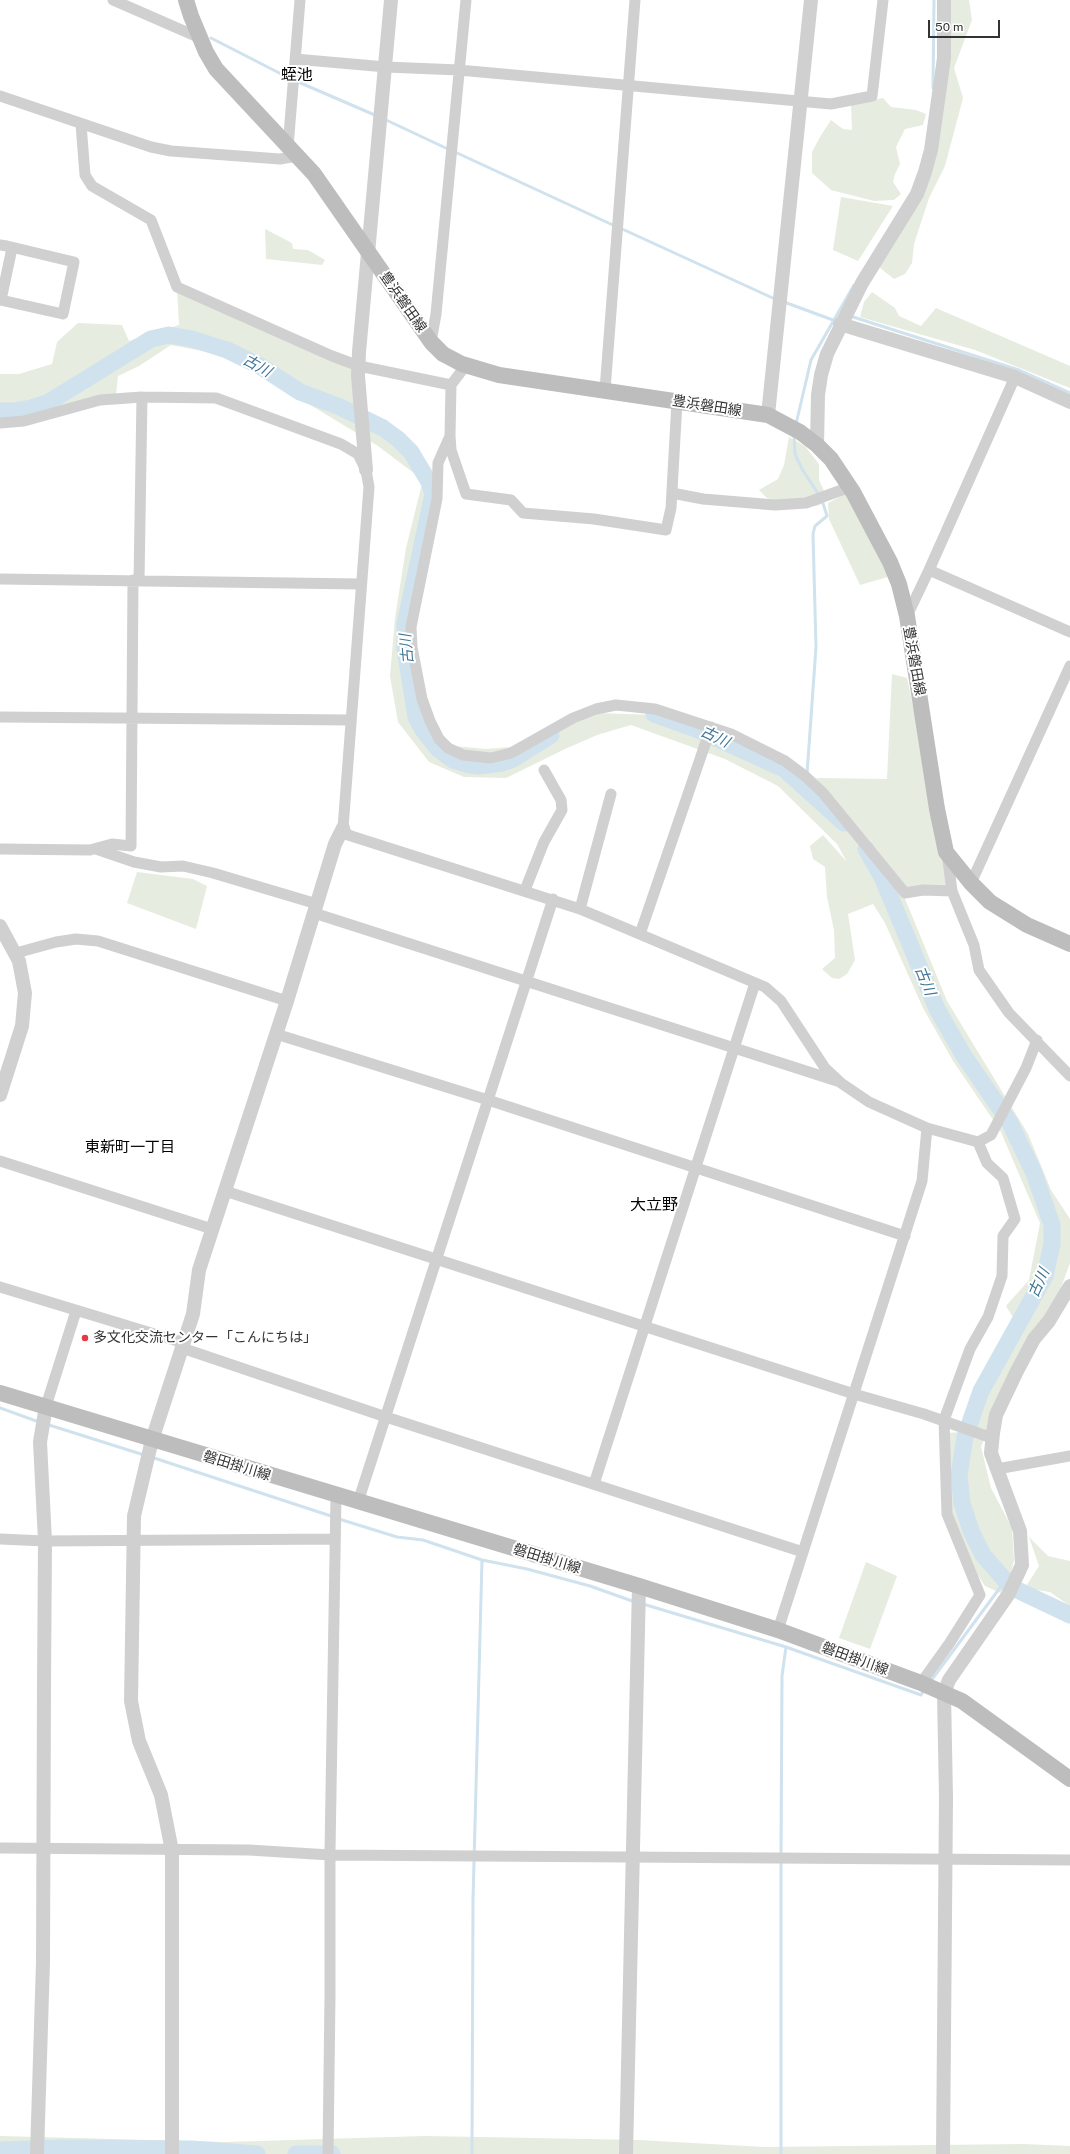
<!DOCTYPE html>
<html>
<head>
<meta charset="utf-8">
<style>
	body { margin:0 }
	#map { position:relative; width:1070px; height:2154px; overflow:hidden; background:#fff; font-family:"Public Sans",sans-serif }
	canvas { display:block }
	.scale { position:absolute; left:928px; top:20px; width:72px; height:18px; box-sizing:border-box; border:2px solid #333; border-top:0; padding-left:5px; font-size:12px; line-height:14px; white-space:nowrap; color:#333; -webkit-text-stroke:3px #fff; paint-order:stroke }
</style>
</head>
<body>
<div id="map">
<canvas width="1070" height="2154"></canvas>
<div class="scale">50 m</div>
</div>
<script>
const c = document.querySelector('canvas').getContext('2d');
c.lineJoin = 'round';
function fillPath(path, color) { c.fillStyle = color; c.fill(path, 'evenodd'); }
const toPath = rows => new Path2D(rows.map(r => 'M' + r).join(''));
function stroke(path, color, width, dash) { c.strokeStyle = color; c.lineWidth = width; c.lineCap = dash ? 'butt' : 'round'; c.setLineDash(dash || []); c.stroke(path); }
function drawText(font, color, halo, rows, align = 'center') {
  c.font = font + ' "Public Sans","Noto Sans JP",sans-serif'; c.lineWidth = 4; c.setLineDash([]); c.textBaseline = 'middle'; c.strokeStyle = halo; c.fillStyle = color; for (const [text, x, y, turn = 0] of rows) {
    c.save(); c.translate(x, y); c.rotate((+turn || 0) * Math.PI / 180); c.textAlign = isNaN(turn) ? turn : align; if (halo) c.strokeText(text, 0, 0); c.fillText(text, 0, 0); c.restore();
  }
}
const green = toPath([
	[944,0,969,0,972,20,954,68,963,98,945,166,929,198,914,244,912,263,905,274,894,279,879,267,919,189,933,131],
	[883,98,891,107,916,110,926,114,923,125,905,129,896,147,900,164,895,174,893,182,901,194,894,200,874,201,831,190,812,173,812,152,820,137,831,120,843,129,852,130,851,104],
	[841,197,893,206,858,261,833,250],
	[265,229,292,243,293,249,308,250,325,260,322,265,266,259],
	[177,287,359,366,361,410,405,434,438,480,411,627,420,688,445,745,485,749,523,746,595,713,658,715,760,749,817,787,807,787,832,804,887,870,816,778,887,779,892,674,907,678,952,891,901,889,947,1001,1028,1134,1051,1190,1070,1219,1070,1263,1055,1304,995,1412,981,1447,991,1488,1012,1528,1014,1560,1010,1577,1001,1593,985,1586,961,1550,950,1517,947,1433,961,1432,966,1417,1014,1319,1006,1306,1029,1280,1040,1223,1000,1130,953,1061,923,1008,885,923,873,904,848,914,855,960,847,974,839,979,832,978,822,969,835,958,834,930,827,897,825,867,813,859,810,846,823,835,847,862,837,844,778,786,725,759,631,725,597,735,565,749,506,778,464,777,429,762,398,722,390,676,395,618,406,548,423,480,378,446,256,372,213,353,171,345,139,366,118,376,116,395,0,422,0,374,19,374,52,364,57,342,78,323,122,325,129,341,179,325],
	[872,292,895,308,899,316,921,326,936,308,1070,366,1070,388,975,350,860,317,864,302],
	[789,437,805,446,819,464,819,480,825,493,822,504,816,506,792,504,767,498,759,490,778,479,784,465],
	[849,492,870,530,888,577,860,585,829,519,828,503],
	[137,872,193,879,207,886,196,929,127,903],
	[1029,1537,1048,1556,1070,1561,1070,1606,1050,1592,1025,1588,1039,1566],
	[866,1562,897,1576,870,1649,839,1638],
	[0,2136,225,2142,425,2136,639,2140,764,2147,1024,2144,1070,2146,1070,2154,0,2154]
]);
const water = toPath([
	[1023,1589,1070,1606,1070,1621,1018,1596]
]);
const stream = toPath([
	[211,38,291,79],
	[296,81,377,116],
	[933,88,934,0],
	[384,119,450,150],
	[455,152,615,226],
	[620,228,777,300],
	[784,302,833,320],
	[850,316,1019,370,1070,393],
	[796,424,811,360,854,285],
	[794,433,795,454,802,469,819,495],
	[807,774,816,647,813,534,815,526,827,516,822,500],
	[0,1408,39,1422],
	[46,1424,144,1455],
	[151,1457,334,1517],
	[339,1519,397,1537,423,1540,482,1560,527,1569,590,1586,635,1602],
	[643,1604,786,1647,921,1695,924,1690],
	[930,1682,1005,1581],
	[781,1855,782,1676,786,1647],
	[781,1861,781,2154],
	[472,2154,473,1900,482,1560]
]);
const river = toPath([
	[0,411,14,411,31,408,49,402,151,339,169,335,192,339,227,350,260,366,300,392,340,407,383,428,398,439,411,452,429,482,433,494,405,624,405,649,416,717,423,730,438,749,453,760,469,765,478,766,502,763,513,759,551,735],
	[654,714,696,729,784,769,844,823],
	[866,849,882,877,937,1009,964,1056,1010,1123,1034,1173,1052,1225,1052,1244,1045,1276,981,1391,965,1437,959,1475,962,1503,971,1531,983,1555,1011,1587,1070,1615],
	[0,2150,60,2148,192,2149,257,2154],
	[296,2154,332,2154]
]);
const minor = toPath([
	[113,0,200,38],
	[295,59,386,67,459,70,831,104,872,96,883,0],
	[0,96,151,147,171,151,280,159,297,156],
	[81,124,85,175,92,186,151,220,177,287,332,356,359,366,451,385,466,365],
	[288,147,300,0],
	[0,245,7,246,74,262,63,314,1,300,12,248],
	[431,342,436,314,466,0],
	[451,385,450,436,451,450,466,494,511,500,523,513,594,519,666,530,671,508,677,402],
	[605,390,635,0],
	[0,423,24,421,100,400,142,397,216,398,341,444,358,454,366,470,369,487,343,828,348,835,580,909,765,987,781,1001,825,1068,841,1083,869,1102,927,1128,978,1142,991,1135,1026,1068,1037,1040],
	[450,436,438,463,437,499,411,627,412,647,422,699,430,721,439,739,448,748,463,755,491,758,511,753,573,718,596,709,616,705,655,709,731,734,785,761,805,776,823,793,905,893,923,890,952,891],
	[672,493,703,499,775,505,806,503,850,487],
	[929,570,1070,632],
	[0,579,361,584],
	[139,581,142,397],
	[907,616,929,570,1015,377],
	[0,717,350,720],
	[0,849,90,850,112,844,131,846,133,580],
	[96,849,134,862,161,867,183,866,213,873,317,904],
	[947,853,952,891,974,945,979,970,1009,1013,1070,1076],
	[971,883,1070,666],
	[525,890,544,842,562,810,561,800,544,770],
	[580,909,611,794],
	[314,913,837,1081],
	[640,934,711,727],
	[16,953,56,942,76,939,98,941,287,1001],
	[276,1034,488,1100,905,1236],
	[0,1161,212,1229],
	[225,1191,854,1394,924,1414,992,1438],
	[0,1287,184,1343],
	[182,1348,386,1417,803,1552],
	[46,1406,76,1311],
	[997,1469,1070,1456],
	[594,1484,755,983],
	[358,1502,553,899],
	[0,1539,45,1541,335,1539],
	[778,1630,922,1181,927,1128],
	[921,1683,949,1644,980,1595,947,1514,944,1420,970,1349,988,1317,1002,1276,1003,1236,1015,1219,1003,1178,987,1163,978,1142],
	[0,1848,249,1850,330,1855,1070,1860],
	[328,2154,330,1996,330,1851,336,1496]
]);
const tertiary = toPath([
	[840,324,1015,377,1070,402],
	[768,415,811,0],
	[817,445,818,395,821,375,827,354,862,283,917,194,925,172,931,150,944,58,944,0],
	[366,470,358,376,359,352,391,0],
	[0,926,19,961,25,993,22,1026,0,1095],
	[37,2154,43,1962,44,1686,45,1541,40,1442,46,1406],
	[172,2154,172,1851,161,1795,139,1741,131,1701,134,1516,152,1440,193,1314,199,1270,287,1001,335,844,343,828],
	[626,2154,639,1586],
	[943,2154,946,1798,944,1693,949,1680,1008,1595,1022,1565,1020,1531,991,1453,993,1433,996,1415,1017,1371,1034,1339,1049,1321,1070,1286]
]);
const secondary = toPath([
	[186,0,191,16,206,52,216,69,314,174,431,342,443,354,462,364,499,375,768,415,800,432,817,445,831,459,853,492,890,562,899,584,907,616,937,809,946,852,971,883,990,902,1027,925,1070,944],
	[0,1393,639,1586,778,1630,921,1683,962,1701,1070,1779]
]);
const markers = [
	[85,1338,4,"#e63946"]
];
const streetNames = [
	["豊浜磐田線",403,302,55],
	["豊浜磐田線",707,406,9],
	["豊浜磐田線",914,661,80],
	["磐田掛川線",237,1466,17],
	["磐田掛川線",547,1559,17],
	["磐田掛川線",855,1659,20]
];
const poiNames = [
	["多文化交流センター「こんにちは」",93,1338]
];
const waterNames = [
	["古川",257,366,29],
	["古川",407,649,-95],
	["古川",715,737,25],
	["古川",925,981,68],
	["古川",1039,1283,-66]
];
const neighbourhoodNames = [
	["東新町一丁目",130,1147]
];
const quarterNames = [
	["蛭池",297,75],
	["大立野",654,1205]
];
fillPath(green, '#e6ecdf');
fillPath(water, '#cfe2ee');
stroke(stream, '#cfe2ee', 3);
stroke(river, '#cfe2ee', 17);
stroke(minor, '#d0d0d0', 11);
stroke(tertiary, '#d0d0d0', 14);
stroke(secondary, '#bdbdbd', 16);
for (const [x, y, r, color] of markers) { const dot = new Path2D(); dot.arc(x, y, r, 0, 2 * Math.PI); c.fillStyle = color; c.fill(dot); stroke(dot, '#fff', 1.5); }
drawText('14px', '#333', '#fff', streetNames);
drawText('14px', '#333', '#fff', poiNames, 'left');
drawText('italic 15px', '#3f7597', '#fff', waterNames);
drawText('15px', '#000', '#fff', neighbourhoodNames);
drawText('16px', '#000', '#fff', quarterNames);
</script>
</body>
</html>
